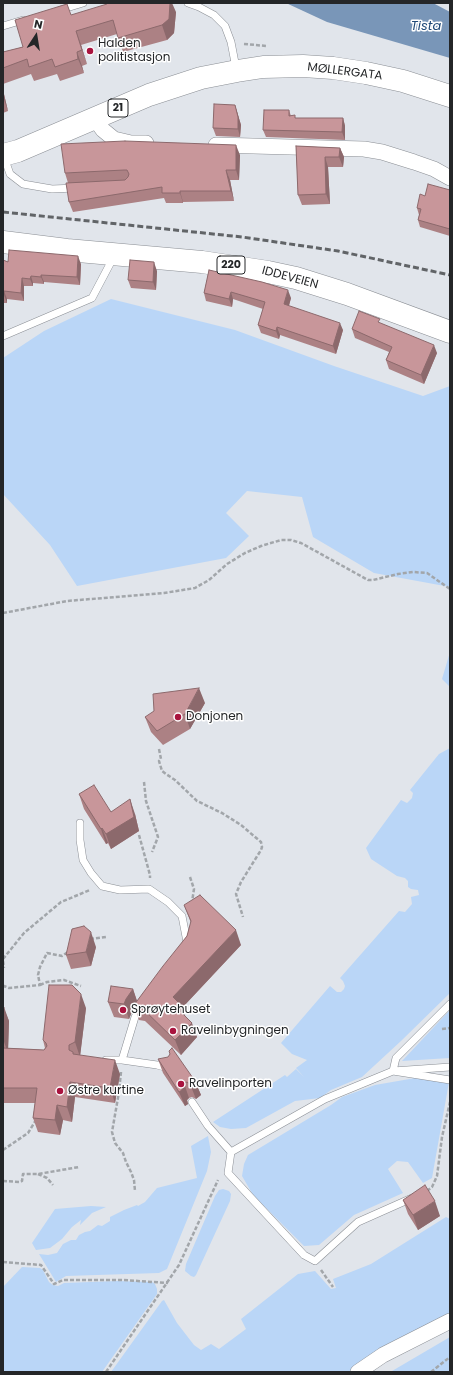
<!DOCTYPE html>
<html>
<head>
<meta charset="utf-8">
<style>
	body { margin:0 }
	#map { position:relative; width:453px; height:1375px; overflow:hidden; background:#e1e5eb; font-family:Poppins,sans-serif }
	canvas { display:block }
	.frame { position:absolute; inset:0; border:4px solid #242628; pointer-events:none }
	.north { position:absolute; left:16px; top:16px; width:40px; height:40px; -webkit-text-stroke:3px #fff; paint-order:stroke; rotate:12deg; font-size:11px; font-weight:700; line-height:16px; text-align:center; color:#242628 }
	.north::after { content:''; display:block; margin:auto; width:14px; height:18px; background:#242628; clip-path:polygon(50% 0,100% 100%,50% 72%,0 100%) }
</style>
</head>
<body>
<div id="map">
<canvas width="453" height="1375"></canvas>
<div class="frame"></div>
<div class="north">N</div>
</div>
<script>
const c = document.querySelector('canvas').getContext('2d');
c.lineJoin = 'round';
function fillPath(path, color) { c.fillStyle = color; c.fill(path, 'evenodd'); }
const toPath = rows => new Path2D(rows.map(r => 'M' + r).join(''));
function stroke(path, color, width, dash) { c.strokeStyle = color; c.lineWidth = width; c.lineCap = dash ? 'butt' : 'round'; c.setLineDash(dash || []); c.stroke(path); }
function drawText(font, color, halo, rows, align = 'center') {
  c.font = font + ' Poppins,sans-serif'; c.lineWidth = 3; c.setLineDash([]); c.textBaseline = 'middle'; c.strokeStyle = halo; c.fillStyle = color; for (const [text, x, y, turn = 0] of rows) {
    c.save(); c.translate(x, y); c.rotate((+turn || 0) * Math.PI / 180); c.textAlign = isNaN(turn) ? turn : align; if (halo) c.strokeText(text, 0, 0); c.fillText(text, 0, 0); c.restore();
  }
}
const green = toPath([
	[111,299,235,330,334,366,423,396,450,386,450,587,374,573,313,537,302,497,247,491,226,513,249,536,226,558,77,586,50,545,3,494,3,358,44,331],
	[450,652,450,687,442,679],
	[450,748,450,993,401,1041,362,1077,331,1090,320,1098,295,1101,246,1128,231,1129,220,1127,213,1122,285,1075,287,1077,296,1069,304,1077,296,1068,307,1060,292,1054,281,1043,330,986,337,992,341,992,344,989,345,986,343,981,340,978,399,911,405,912,412,904,411,897,419,895,418,890,411,889,408,887,408,881,405,878,397,876,371,859,366,848,401,800,407,803,412,798,413,793,410,790,439,754],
	[450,1010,450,1058,402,1061],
	[421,1077,449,1082,432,1178,423,1183,408,1162,397,1161,388,1169,403,1193,354,1215,319,1245,304,1246,253,1195,242,1176,244,1164,248,1155,331,1105,342,1097,375,1085],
	[208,1136,211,1152,207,1171,167,1269,159,1273,66,1276,56,1282,39,1254,48,1255,57,1253,63,1244,71,1240,76,1240,79,1235,85,1232,90,1231,98,1225,102,1226,110,1221,110,1217,124,1210,137,1205,138,1206,145,1202,157,1188,197,1178,191,1146],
	[223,1189,229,1191,231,1194,230,1201,196,1275,194,1277,191,1276,185,1271,186,1264,215,1196,219,1190],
	[91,1206,106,1207,92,1213,80,1225,81,1220,72,1227,62,1239,50,1248,36,1250,32,1243,55,1209],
	[446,1217,450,1219,450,1313,350,1372,111,1372,162,1301,164,1300,177,1323,194,1345,201,1350,211,1344,219,1349,246,1329,241,1319,298,1274,315,1271,331,1289,336,1288,333,1279,371,1264],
	[22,1267,40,1268,43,1270,49,1282,53,1285,58,1286,64,1283,117,1281,152,1282,155,1284,157,1289,157,1294,102,1372,3,1372,3,1287],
	[450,1337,450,1372,390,1372,392,1371]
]);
const water = toPath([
	[286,3,433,3,450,12,450,58,327,22]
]);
const path = toPath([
	[244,44,267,46],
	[3,613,67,601,164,593,195,588,209,580,227,564,245,553,261,546,281,540,291,540,301,543,368,580,373,580,398,574,413,572,427,573,450,589],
	[159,749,161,759,159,761,162,771,166,774,175,780,197,801,222,813,241,825,261,842,262,847,261,850,241,882,236,894,243,917],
	[144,782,146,801,158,837,152,852],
	[139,835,150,875,150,878],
	[190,877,194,889,192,902],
	[90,939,106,937],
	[3,959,24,933,61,902,90,890],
	[3,961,4,968],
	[40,985,47,982,64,980,81,986],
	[3,987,4,986,9,988,40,985,38,975,40,967,47,953,62,956,68,952],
	[442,1029,450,1028],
	[121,1072,119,1092,112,1132,115,1143,123,1153,126,1162,131,1172,134,1180,135,1191],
	[3,1150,28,1133,36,1120],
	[38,1174,47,1178,53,1185],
	[3,1181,20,1182,22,1181,23,1174,38,1174,79,1167],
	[427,1191,432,1187,437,1176,442,1137,450,1102],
	[3,1262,41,1265,54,1284,63,1280,123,1280,168,1283],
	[321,1270,333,1287],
	[106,1372,179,1265,218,1180],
	[431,1372,450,1357]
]);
const lane = toPath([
	[188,3,199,7,214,15,225,26,231,42,236,68],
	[60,10,83,3],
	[3,26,23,20],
	[4,157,10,174,23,184,52,189,76,188],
	[3,336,92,298,111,262,111,257],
	[80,823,80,840,83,860,91,873,102,886,120,890,149,889,168,902,182,916,187,942,185,946],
	[450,1004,396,1058,393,1071,450,1080],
	[106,1060,122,1060,157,1065,168,1068],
	[122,1060,135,1017,142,1008],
	[192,1102,208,1126,231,1152,325,1099,393,1071,450,1067],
	[231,1152,228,1173,304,1255,315,1261,358,1222,412,1198]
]);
const street = toPath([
	[95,119,103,130,114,139,131,143,146,143],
	[216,145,364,149,382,152,414,162,434,169,450,178],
	[358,1372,383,1355,450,1321]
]);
const primary = toPath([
	[3,155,18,151,149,95,201,78,237,71,263,67,303,66,333,68,366,73,403,81,450,96],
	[3,242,67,250,202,262,268,272,296,278,347,294,450,332]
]);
const rail = toPath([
	[3,212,242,237,338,251,450,275]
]);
const wall = toPath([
	[176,12,174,33,167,40,123,52,117,34,81,45,87,64,82,66,84,73,60,81,57,74,34,81,31,74,3,84,3,52,23,47,71,15],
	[3,90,8,111,3,113],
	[235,105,241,125,240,137,216,136,213,128],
	[289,110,291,116,296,118,343,118,345,126,345,140,266,137,263,130],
	[296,146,340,148,344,157,343,167,328,167,330,204,302,205,298,195],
	[240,155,239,180,230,180,234,201,183,202,183,203,166,203,164,198,73,212,69,202,68,183,65,173],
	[450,190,450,236,420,227,418,220,419,215,417,208,425,196],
	[3,260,8,262,81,264,80,285,44,282,44,284,33,283,33,286,24,286,24,301,7,299,7,303,3,303],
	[209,270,291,298,289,306,343,330,336,354,280,335,279,339,261,333,258,325,263,309,233,299,232,307,206,301,204,293],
	[157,271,156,290,131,288,128,280],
	[382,324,437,353,424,384,389,369,386,360,389,352,355,338,352,329],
	[205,703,190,729,163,745,151,732,145,717],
	[79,794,111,812,135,814,139,831,111,849,108,843,106,844,84,809],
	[184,905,241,945,182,1008,185,1016,197,1037,181,1055,145,1021,139,1020,135,1009,131,1014,129,1019,114,1017,108,1002,133,989,137,1001,187,936,191,923],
	[96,947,91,966,71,969,66,955],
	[3,1007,9,1021,8,1048,44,1050,45,1048,43,1040,86,1008,80,1055,120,1074,115,1103,75,1097,72,1122,63,1120,60,1135,38,1132,33,1118,35,1103,3,1103],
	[158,1059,195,1081,201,1095,196,1099,192,1097,189,1098,187,1100,188,1104,185,1106,163,1073],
	[403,1200,440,1216,418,1230,408,1214]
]);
const shadedWall = toPath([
	[170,3,172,3,176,12,174,33,167,40,162,25],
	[76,31,81,45,87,64,82,50],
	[77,52,82,66,84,73,78,59],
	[3,90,8,111,3,97],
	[235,105,241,125,240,137,238,129],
	[343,118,345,126,345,140,342,132],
	[236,145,240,155,239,180,236,170],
	[340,148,344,157,343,167,339,157],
	[325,157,328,167,330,204,326,194],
	[226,170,230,180,234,201,231,191],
	[180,191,183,202,183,203,180,193],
	[78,256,81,264,80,285,77,277],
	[154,262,157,271,156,290,153,282],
	[41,275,44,282,44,284,41,277],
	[31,276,33,283,33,286,30,279],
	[22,278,24,286,24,301,21,293],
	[288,290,291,298,287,312,284,304],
	[4,291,7,299,7,303,4,295],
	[231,292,233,299,232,307,229,299],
	[340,323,343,330,336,354,333,346],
	[277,327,280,335,279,339,276,331],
	[434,345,437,353,424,384,421,375],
	[199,688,205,703,190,729,185,714],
	[130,799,135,814,139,831,111,849,106,834],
	[102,828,108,843,106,844,101,829],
	[236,930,241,945,182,1008,187,1020,183,1024,173,997],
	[91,932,96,947,91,966,86,952],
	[133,989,138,1004,134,1005,135,1009,131,1014,129,1019,124,1004,126,999],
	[81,994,86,1008,80,1057,75,1042],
	[4,1007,9,1021,8,1053,3,1039],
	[192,1023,197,1037,181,1055,175,1040],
	[115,1060,120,1074,115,1103,110,1088],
	[195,1081,201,1095,196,1099,190,1084],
	[70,1082,75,1097,72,1122,67,1107],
	[184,1083,189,1098,187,1100,188,1104,185,1106,179,1092],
	[57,1105,63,1120,60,1135,55,1120],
	[435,1201,440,1216,418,1230,413,1215]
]);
const building = toPath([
	[107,3,170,3,169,19,162,25,118,38,113,20,76,31,82,50,77,52,78,59,55,67,52,59,29,67,27,59,3,68,3,52,23,47,15,20,67,4,71,15,107,4,107,3],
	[214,104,235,105,238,117,238,129,213,128,214,104],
	[264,110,289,110,289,116,295,115,295,118,343,118,342,132,263,130,264,110],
	[125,141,236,145,236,170,226,170,231,191,180,191,180,193,162,193,162,187,69,202,66,183,125,180,128,177,129,174,127,170,124,170,65,173,61,144,125,141],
	[296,146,340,148,339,157,325,157,326,194,298,195,296,146],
	[428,184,450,190,450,229,418,220,421,209,417,208,420,194,425,196,428,184],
	[9,250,78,256,77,277,41,275,41,277,31,276,30,279,22,278,21,293,4,291,4,295,3,295,3,260,8,262,9,250],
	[130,260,154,262,153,282,128,280,130,260],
	[209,270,262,282,288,290,284,304,340,323,333,346,277,327,276,331,258,325,265,302,231,292,229,299,204,293,209,270],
	[359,311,380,319,378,322,434,345,421,375,386,360,392,347,352,329,359,311],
	[199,688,185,714,157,731,145,717,154,711,153,694,199,688],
	[94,785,111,812,130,799,134,817,106,834,102,828,101,829,79,794,94,785],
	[200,895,236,930,173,997,181,1005,178,1009,192,1023,175,1040,140,1006,134,1005,163,966,187,936,191,921,184,905,200,895],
	[84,926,91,932,86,952,66,955,72,929,84,926],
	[49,985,72,985,81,994,75,1042,69,1045,69,1050,73,1052,73,1054,115,1060,110,1088,70,1082,67,1107,57,1105,55,1120,33,1118,37,1088,3,1088,3,1048,44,1050,47,1046,46,1043,43,1040,49,985],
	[111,986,133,989,126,999,124,1004,108,1002,111,986],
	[3,1007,4,1007,3,1034,3,1007],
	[172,1048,195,1081,190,1084,187,1082,184,1083,182,1085,182,1090,179,1092,158,1059,168,1057,170,1054,169,1051,172,1048],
	[425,1185,435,1201,413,1215,403,1200,425,1185]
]);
const markers = [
	[90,51,4,"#a9133e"],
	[178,717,4,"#a9133e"],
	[123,1010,4,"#a9133e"],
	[173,1031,4,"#a9133e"],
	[181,1084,4,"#a9133e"],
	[60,1091,4,"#a9133e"]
];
const shields = [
	[118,108,20],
	[231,265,28]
];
const shieldNames = [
	["21",118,108],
	["220",231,265]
];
const poiNames = [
	["Halden",98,44],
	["politistasjon",98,58],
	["Donjonen",186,717],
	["Sprøytehuset",131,1010],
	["Ravelinbygningen",181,1031],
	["Ravelinporten",189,1084],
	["Østre kurtine",68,1091]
];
const streetNames = [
	["MØLLERGATA",345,72,7],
	["IDDEVEIEN",290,278,15]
];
const waterNames = [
	["Tista",426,27]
];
fillPath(green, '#bad6f7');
fillPath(water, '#7996b8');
stroke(lane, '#8a8e94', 8);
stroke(street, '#8a8e94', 16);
stroke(primary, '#8a8e94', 23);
stroke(path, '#a2a6aa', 2.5, [4, 2]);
stroke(lane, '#fff', 7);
stroke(street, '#fff', 15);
stroke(primary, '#fff', 22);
stroke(rail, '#616467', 3, [6, 3]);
fillPath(wall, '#ac8184');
fillPath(shadedWall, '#8c696c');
fillPath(building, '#c8969a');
stroke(building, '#8c696c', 1);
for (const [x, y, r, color] of markers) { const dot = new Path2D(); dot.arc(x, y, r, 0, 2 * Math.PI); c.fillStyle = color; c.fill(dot); stroke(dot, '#fff', 1.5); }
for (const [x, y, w] of shields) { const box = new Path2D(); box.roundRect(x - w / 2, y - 9, w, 18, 3); c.fillStyle = '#fff'; c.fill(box); stroke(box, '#242628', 1); }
drawText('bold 11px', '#242628', null, shieldNames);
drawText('12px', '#242628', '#fff', poiNames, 'left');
drawText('12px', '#242628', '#fff', streetNames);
drawText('italic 13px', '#204a78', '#fff', waterNames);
</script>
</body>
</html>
